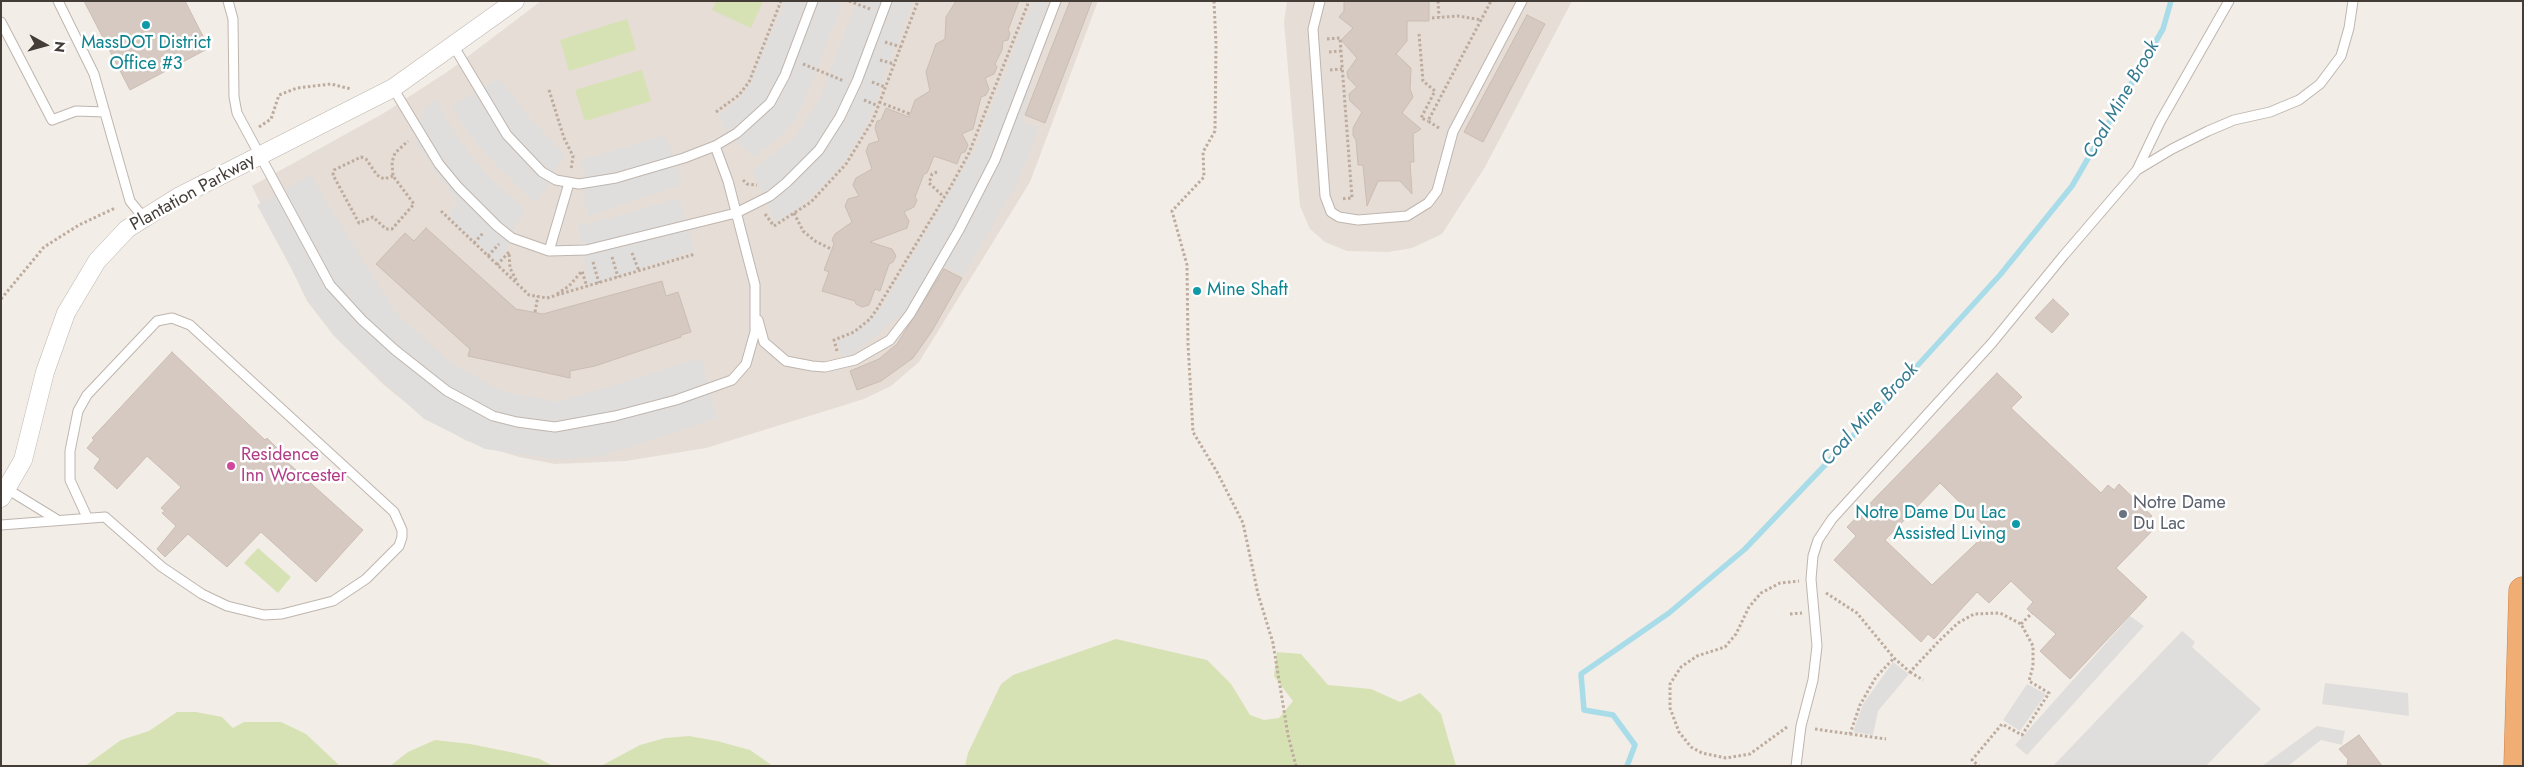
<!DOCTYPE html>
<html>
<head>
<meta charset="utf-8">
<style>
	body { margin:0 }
	#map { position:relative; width:2524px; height:767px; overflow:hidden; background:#f2ede7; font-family:Jost,sans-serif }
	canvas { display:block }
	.frame { position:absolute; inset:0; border:2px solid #443c37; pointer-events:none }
	.north { position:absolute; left:20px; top:20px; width:50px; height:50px; -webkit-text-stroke:4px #fff; paint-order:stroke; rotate:97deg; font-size:14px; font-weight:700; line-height:20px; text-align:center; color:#443c37 }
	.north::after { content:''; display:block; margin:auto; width:18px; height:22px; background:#443c37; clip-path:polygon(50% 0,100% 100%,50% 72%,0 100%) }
</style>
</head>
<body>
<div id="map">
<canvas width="2524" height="767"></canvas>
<div class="frame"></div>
<div class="north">N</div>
</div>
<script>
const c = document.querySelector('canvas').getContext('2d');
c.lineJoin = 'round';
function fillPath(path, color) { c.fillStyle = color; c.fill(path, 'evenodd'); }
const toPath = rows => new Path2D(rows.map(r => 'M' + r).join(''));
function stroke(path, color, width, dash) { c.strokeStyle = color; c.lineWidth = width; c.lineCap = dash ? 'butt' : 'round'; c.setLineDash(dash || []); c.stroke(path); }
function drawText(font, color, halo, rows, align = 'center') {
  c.font = font + ' Jost,sans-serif'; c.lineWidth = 5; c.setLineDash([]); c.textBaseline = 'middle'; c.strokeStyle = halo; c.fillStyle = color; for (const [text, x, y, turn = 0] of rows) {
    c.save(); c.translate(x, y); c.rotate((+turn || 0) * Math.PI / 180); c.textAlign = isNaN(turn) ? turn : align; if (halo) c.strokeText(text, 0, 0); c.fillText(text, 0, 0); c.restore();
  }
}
const residential = toPath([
	[541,1,1098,1,1030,182,919,362,891,386,864,399,706,448,626,461,555,464,519,457,467,441,422,416,384,385,334,336,307,301,252,186,384,113,450,70],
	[1287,1,1572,1,1485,167,1442,234,1412,248,1388,252,1347,251,1325,242,1310,229,1300,206,1284,22]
]);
const green = toPath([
	[716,1,763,1,751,28,712,10],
	[627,19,636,50,569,71,560,40],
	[642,70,651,101,585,121,575,90],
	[258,548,291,577,278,593,244,563],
	[1116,639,1207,660,1231,684,1250,715,1264,720,1279,718,1293,701,1274,676,1277,652,1301,654,1328,685,1371,689,1400,702,1420,693,1441,714,1456,766,965,766,968,753,1001,684,1013,675],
	[177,712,196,712,222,717,233,728,244,722,281,722,306,734,340,766,85,766,121,740,149,731],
	[689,736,717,741,750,750,773,766,601,766,640,745,665,738],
	[435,740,470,744,515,753,540,759,553,766,390,766,408,752]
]);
const parking = toPath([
	[785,1,843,1,810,87,796,119,778,138,753,158,723,126,719,115,745,93],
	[857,1,913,1,865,128,846,159,826,183,800,206,776,223,752,171,795,138,821,96],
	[1033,1,1049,1,1023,122,1039,128,1018,181,963,276,938,263,908,309,845,361,837,342,858,331,884,304,977,145],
	[499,78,528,116,565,155,554,170,546,190,535,203,495,164,467,131,452,106],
	[436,99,456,136,484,172,525,210,517,222,507,248,498,263,448,216,457,202,415,142,423,111],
	[665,135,679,169,681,185,589,216,583,199,584,173,581,160],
	[310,175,395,312,450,362,501,391,558,402,701,358,717,419,600,456,560,460,485,449,424,419,338,340,311,305,257,205],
	[679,198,695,250,589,285,577,225,611,218],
	[2130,616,2144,626,2027,755,2015,745],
	[2182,631,2195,642,2192,647,2261,709,2206,766,2053,766],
	[1893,662,1909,674,1878,711,1873,735,1853,732,1863,704],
	[2325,683,2408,693,2409,716,2322,704],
	[2027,684,2046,694,2020,731,2003,720],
	[2317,726,2345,731,2342,745,2321,740,2288,766,2262,766]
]);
const stream = toPath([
	[1627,766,1635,745,1613,715,1584,710,1581,674,1669,613,1745,549,1867,421,2000,275,2072,186,2163,29,2171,1]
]);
const building = toPath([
	[84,1,185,1,209,48,130,90,84,1],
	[956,1,1019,1,1008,30,1010,33,1008,40,1003,41,1002,50,995,64,997,67,994,74,985,78,989,89,986,95,981,97,973,129,962,134,968,145,965,152,961,153,957,164,934,156,927,173,924,174,915,197,917,200,914,207,904,212,909,221,907,228,870,242,892,249,896,256,893,262,889,264,880,291,875,289,869,305,862,307,856,304,855,301,822,291,829,272,824,270,834,244,832,240,835,234,852,222,845,206,848,199,859,196,853,185,856,178,872,169,866,151,869,144,879,141,875,128,877,121,881,120,886,108,909,117,915,100,930,91,926,72,936,44,945,39,946,17,956,1],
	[1070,1,1092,1,1045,123,1025,115,1070,1],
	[1344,1,1429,1,1429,21,1407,21,1407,41,1396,54,1411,68,1410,89,1413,97,1402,113,1421,129,1413,134,1414,162,1410,162,1412,194,1400,181,1378,181,1367,206,1363,165,1358,165,1356,140,1353,135,1353,128,1362,112,1350,101,1349,94,1357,87,1348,78,1347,72,1357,58,1341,40,1353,28,1339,17,1344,11,1344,1],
	[1527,15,1545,24,1483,142,1464,132,1527,15],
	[426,228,516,309,543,314,662,281,666,296,678,292,691,332,681,335,681,337,595,366,570,371,570,378,468,356,470,349,376,264,405,233,414,241,426,228],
	[944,269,962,278,932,331,913,358,881,381,857,390,850,371,879,359,897,344,944,269],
	[2053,299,2069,314,2052,333,2035,318,2053,299],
	[172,352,265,440,267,438,280,451,277,453,363,530,316,582,261,532,227,567,188,534,165,557,157,549,176,526,162,513,165,511,161,508,181,487,147,456,117,489,94,468,100,459,87,448,94,440,92,438,172,352],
	[1997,373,2022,397,2011,408,2101,493,2108,485,2114,490,2119,484,2152,516,2147,521,2155,528,2116,568,2147,597,2070,679,2040,651,2056,634,2027,609,2033,602,2011,581,1989,603,1977,592,1934,639,1928,634,1921,642,1834,560,1856,536,1847,527,1997,373],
	[1940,483,1989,531,1932,585,1885,540,1940,483],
	[2359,735,2382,766,2347,766,2348,759,2339,749,2359,735]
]);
const path = toPath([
	[849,1,870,9],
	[1214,1,1216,44,1215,131,1203,152,1204,177,1172,211,1187,265,1188,344,1193,432,1217,472,1243,523,1258,594,1273,643,1288,735,1296,766],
	[1438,1,1439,17],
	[1432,18,1458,16,1482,20],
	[1419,34,1423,81,1435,91,1421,118,1428,121],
	[1327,39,1340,38,1352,198,1341,199],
	[885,42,901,47],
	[1329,52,1341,51],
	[880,60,894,64],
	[803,64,844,81],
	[1330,70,1342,69],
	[872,82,885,87],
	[549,90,564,138,573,156,571,170],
	[864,100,878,106],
	[879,102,910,114],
	[716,112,739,95,749,82,781,1],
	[259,127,271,119,279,95,297,88,331,84,351,89],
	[1439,128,1428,121,1491,1],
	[937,172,932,174,929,183,944,197],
	[393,176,384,179,377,175,366,159,361,157,334,170,333,175,359,223,373,217,386,229,392,229,414,204,393,176,392,162,395,153,408,141],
	[743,180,747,184,757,185],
	[441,211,529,295,547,298,695,254],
	[794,213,803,231,815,241,831,249],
	[765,214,774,226,811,202,846,164,873,120,918,1],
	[474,243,484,232],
	[632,253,639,271],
	[488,256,499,244],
	[612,257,618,277],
	[593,262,599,283],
	[497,265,509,252,510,268,517,282],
	[557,294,569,286,582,271,587,287],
	[1,299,44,247,79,225,115,208],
	[535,312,538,296],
	[837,351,834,340,854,332,870,319,877,309,951,186,969,153,1029,1],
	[1826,593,1857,613,1894,658,1910,672,1939,641,1958,623,1974,614,2000,613,2021,624,2033,646,2033,666,2029,681,2049,693,2022,735,2002,724,1972,760,1979,766],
	[1790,614,1802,613],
	[2021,624,2032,613],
	[1910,672,1923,680],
	[1787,727,1750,754,1726,758,1702,753,1691,747,1679,732,1670,708,1670,684,1681,667,1697,656,1725,647,1736,634,1749,607,1761,593,1780,583,1799,581],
	[1815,729,1850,734,1860,705,1876,677,1894,658],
	[1850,734,1886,739]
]);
const lane = toPath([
	[58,1,94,74,130,201,143,217],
	[228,1,233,19,234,97,237,113,330,285,362,320,395,350,447,391,493,416,517,422,555,427,615,416,676,400,732,380,746,364,755,332,755,285,728,181,715,146],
	[1320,1,1313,29,1325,196,1331,212,1339,217,1358,220,1407,216,1428,203,1437,191,1453,132,1522,1],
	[2229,1,2160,122,2137,170,2172,149,2208,131,2234,120,2270,112,2299,100,2320,84,2341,56,2349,28,2353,1],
	[1,22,52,120,76,111,105,112],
	[453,45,507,135,542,172,556,180,579,184,616,178,684,158,715,146,737,133,770,103,785,75,813,1],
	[393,88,439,164,458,187,497,226,512,238,549,251,586,250,736,213,770,196,786,183,819,150,840,117,857,81,887,1],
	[549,251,569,183],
	[758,320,764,342,786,361,812,366,825,367,855,360,890,340,910,314,959,230,995,160,1056,1],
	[7,489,56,519],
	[1,525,105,517,162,567,202,594,227,606,264,615,282,614,333,601,366,579,399,546,402,537,402,530,394,512,190,325,172,318,157,321,87,395,78,411,70,451,70,480,87,517],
	[1796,766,1801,726,1813,680,1817,646,1811,579,1813,556,1818,540,1832,519,1992,343,2064,255,2137,170]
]);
const street = toPath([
	[1,498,23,460,45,372,66,313,97,261,127,229,178,197,393,88,515,1]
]);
const highway = toPath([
	[2518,766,2523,591]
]);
const markers = [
	[146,25,5,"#0f9aa8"],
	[1197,291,5,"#0f9aa8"],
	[231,466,5,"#d1479c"],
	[2123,514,5,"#6b7280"],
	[2016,524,5,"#0f9aa8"]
];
const cultureNames = [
	["MassDOT District",146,44],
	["Office #3",146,65],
	["Mine Shaft",1207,291,"left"],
	["Notre Dame Du Lac",2006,514,"right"],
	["Assisted Living",2006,535,"right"]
];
const streetNames = [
	["Plantation Parkway",193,193,-29]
];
const hotelNames = [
	["Residence",241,456],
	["Inn Worcester",241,477]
];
const worshipNames = [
	["Notre Dame",2133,504],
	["Du Lac",2133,525]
];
const waterNames = [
	["Coal Mine Brook",2122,100,-60],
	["Coal Mine Brook",1870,415,-47]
];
fillPath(residential, '#e5ddd6');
fillPath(green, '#d7e2b4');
fillPath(parking, '#e0dedc');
stroke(stream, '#a9dce9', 5.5);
fillPath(building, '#d5c9c1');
stroke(building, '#ccbdb2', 1);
stroke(lane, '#bfb5ae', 11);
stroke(street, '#bfb5ae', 19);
stroke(highway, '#ce8145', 29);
stroke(path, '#bdab9d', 3, [2.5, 2.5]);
stroke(lane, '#fff', 9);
stroke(street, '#fff', 18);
stroke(highway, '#f0ae74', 28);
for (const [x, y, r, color] of markers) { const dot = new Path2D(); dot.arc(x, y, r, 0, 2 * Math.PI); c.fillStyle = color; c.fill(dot); stroke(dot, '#fff', 2); }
drawText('18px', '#0d838f', '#fff', cultureNames);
drawText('18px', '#443c37', '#fff', streetNames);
drawText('18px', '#b23c85', '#fff', hotelNames, 'left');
drawText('18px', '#5b616d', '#fff', worshipNames, 'left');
drawText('italic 19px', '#347b90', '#fff', waterNames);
</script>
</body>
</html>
